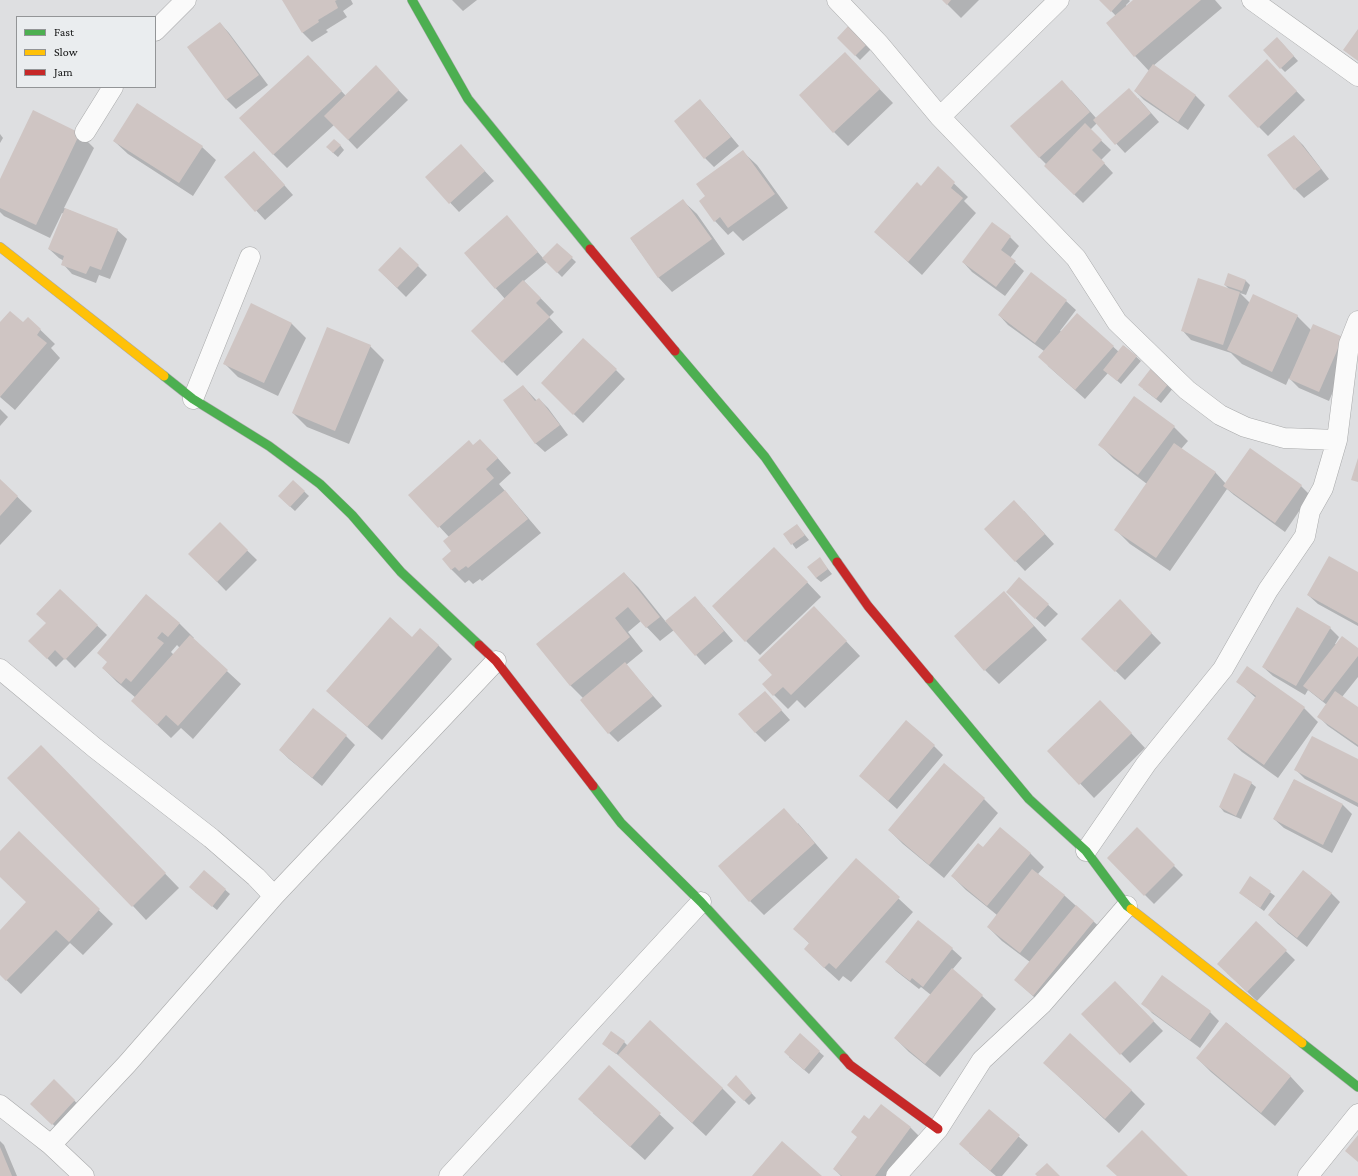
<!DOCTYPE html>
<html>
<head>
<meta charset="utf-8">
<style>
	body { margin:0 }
	#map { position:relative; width:1358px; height:1176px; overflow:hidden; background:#dedfe1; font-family:"Crimson Pro",serif }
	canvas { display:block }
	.legend { position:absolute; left:16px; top:16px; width:140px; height:72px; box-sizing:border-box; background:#eaedef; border:1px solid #939597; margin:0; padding:5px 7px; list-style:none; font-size:12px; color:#111212 }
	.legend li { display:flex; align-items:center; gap:8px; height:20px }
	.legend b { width:20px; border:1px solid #939597 }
</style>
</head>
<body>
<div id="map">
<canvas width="1358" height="1176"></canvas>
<ul class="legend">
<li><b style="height:5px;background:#4caf50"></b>Fast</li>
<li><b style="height:5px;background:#ffc107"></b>Slow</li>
<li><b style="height:5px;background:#c62828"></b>Jam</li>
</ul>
</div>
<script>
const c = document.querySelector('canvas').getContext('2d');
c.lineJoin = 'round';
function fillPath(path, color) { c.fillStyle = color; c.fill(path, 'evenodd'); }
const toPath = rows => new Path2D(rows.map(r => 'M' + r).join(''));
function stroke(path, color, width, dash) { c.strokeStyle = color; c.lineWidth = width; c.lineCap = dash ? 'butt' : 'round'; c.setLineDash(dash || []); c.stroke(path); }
const shadow = toPath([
	[283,0,351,0,353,4,343,11,347,17,326,30,328,32,312,42,303,33],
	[452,0,477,0,463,11],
	[943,0,979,0,961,18],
	[1101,0,1129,0,1130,1,1126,5,1127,7,1134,0,1215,0,1222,8,1153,66,1196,96,1205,105,1188,130,1144,100,1135,91,1149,71,1135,56,1116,16],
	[220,23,229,33,268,85,236,109,227,100,188,47],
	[838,38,873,47,860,60],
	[1281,42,1298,61,1285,72,1281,68],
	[845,53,893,103,848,146,834,132],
	[308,56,346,96,376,67,408,100,357,149,334,125,287,168,273,154],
	[1276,70,1305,100,1268,136,1259,127],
	[1071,90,1096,118,1138,98,1159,122,1125,153,1097,123,1090,130,1111,150,1101,160,1113,173,1083,203,1045,166,1046,164,1039,157],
	[700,101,709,110,739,146,714,167,705,158],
	[0,134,3,138,0,143],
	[80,134,94,148,64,208,117,230,127,239,110,279,99,275,96,283,72,274,63,264,64,261,59,258,49,249,64,214,62,213,50,238,4,216,0,212,0,181],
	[1294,136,1303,145,1329,179,1304,198,1295,189],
	[114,141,202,147,216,160,193,196,128,154],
	[340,145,344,150,338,157,332,152],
	[743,152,757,165,788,208,743,241,733,231,728,235,715,221,706,196],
	[470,155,494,181,459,212,426,177],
	[263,161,293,195,265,220,225,177],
	[938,168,968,197,964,201,976,213,922,275,875,232,921,187],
	[683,201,697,214,725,254,672,292,659,278,631,239],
	[507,217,543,258,557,244,576,262,562,277,547,262,524,281,554,312,549,317,563,332,517,376,473,331,505,299,465,253],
	[1010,237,1019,246,1010,258,1024,271,1005,296,972,272,963,262],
	[400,248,427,275,406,297,379,270],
	[1031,274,1066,301,1076,310,1060,331,1062,332,1077,314,1119,352,1124,346,1141,361,1121,384,1108,373,1085,399,1048,366,1044,351,1008,325,999,315],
	[1245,280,1250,285,1246,295,1240,293,1250,303,1297,316,1311,330,1352,347,1329,401,1299,388,1289,378,1286,385,1242,364,1231,353,1191,340,1182,330,1229,289,1225,285],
	[252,305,292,324,306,338,278,396,238,377,224,363],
	[28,318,55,344,51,348,60,358,15,410,0,397,0,323,23,323],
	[370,346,384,360,349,444,307,427,293,413],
	[1152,368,1174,387,1161,403,1143,389],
	[616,370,625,379,583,423,542,383],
	[523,386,537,401,539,399,548,408,568,435,545,452,535,443],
	[0,409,8,417,0,426],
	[1174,427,1188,441,1181,449,1215,472,1226,484,1250,450,1301,486,1310,495,1285,532,1234,495,1227,489,1170,571,1130,544,1116,530,1147,484,1114,459,1100,445],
	[473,446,494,454,511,473,499,484,541,533,482,581,480,579,473,584,469,580,465,583,451,569,453,551,449,537,410,495],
	[0,480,32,511,0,545],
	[293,481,309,496,295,511,283,500],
	[1024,511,1054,544,1025,571,985,529],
	[220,524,257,560,226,591,190,554],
	[797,525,809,540,796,549,785,534],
	[820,559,832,574,821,582,816,578],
	[788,562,821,597,760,655,746,641],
	[624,573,638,587,666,622,704,607,733,641,705,665,674,630,660,641,641,621,628,632,643,651,626,665,662,706,618,742,609,733,583,698,570,685],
	[1358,573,1358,626,1318,604,1308,595],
	[1019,578,1058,614,1045,627,1017,601],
	[60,590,107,635,75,668,65,658,56,667,30,641,47,623],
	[1004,593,1047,640,999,684,985,670],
	[146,595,180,624,194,638,192,639,241,684,193,739,181,728,171,738,132,701,136,698,117,682,103,668,108,663],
	[177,645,180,648,174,655,171,652],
	[1120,601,1161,643,1125,680,1092,648],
	[828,622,860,656,805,708,797,700,788,709,763,684],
	[1330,628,1339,637,1335,644,1358,649,1358,677,1342,697,1358,708,1358,747,1328,726,1319,717,1327,705,1308,690,1305,695,1273,676,1263,667],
	[412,638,438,645,452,659,382,740,341,704,327,691],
	[1237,681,1304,708,1318,722,1278,778,1242,752,1228,739,1256,698],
	[765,692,790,720,765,742,755,732],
	[313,709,346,736,355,745,322,786,289,759,280,750],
	[1114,715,1145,748,1094,798,1049,751],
	[934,746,943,755,897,809,860,776],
	[55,760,179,888,146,920,133,906],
	[1358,760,1358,807,1305,779,1296,770],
	[944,764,984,799,998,813,944,878,903,844,889,830],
	[1294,780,1343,805,1352,814,1332,853,1284,828,1274,819],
	[1251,783,1256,787,1241,819,1224,812,1220,807],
	[798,823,828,858,764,915,750,901],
	[1137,829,1183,875,1154,904,1108,858],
	[19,833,113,924,83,955,70,943,21,994,0,974,0,931,27,902,0,876,0,852],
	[983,848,1030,853,1044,867,1038,874,1065,896,1103,930,1043,1005,1015,980,1030,962,1002,941,988,927,997,915,966,890,952,876],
	[857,860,913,912,851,982,843,976,839,981,819,963,810,944,795,929],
	[204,871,230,894,217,910,195,892],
	[1251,878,1275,896,1264,911,1240,893],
	[1331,893,1340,902,1307,947,1278,924,1269,915],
	[1256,922,1295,960,1257,1001,1227,973],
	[952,949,962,958,952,970,982,996,996,1009,940,1077,909,1052,895,1038,931,995,921,987,919,989,896,971,887,962],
	[1115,982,1163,1031,1130,1063,1082,1014],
	[1143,1003,1210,1012,1219,1021,1200,1048,1152,1013],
	[1227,1023,1291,1077,1304,1091,1275,1126,1211,1072,1197,1058],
	[800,1035,824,1056,809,1074,789,1057],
	[624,1042,628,1046,722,1088,736,1102,706,1136,621,1057,608,1048],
	[1044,1063,1131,1090,1145,1104,1119,1133],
	[609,1066,674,1128,645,1160,593,1113],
	[736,1077,756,1098,749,1105,728,1085],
	[54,1081,84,1110,62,1133,32,1104],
	[881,1105,911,1128,925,1142,899,1176,841,1176,834,1169],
	[989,1110,1028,1145,1002,1176,996,1176,969,1153],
	[0,1141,4,1145,17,1176,0,1176]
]);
const building = toPath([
	[282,0,337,0,335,1,338,8,318,20,319,22,302,33],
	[942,0,951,0,947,5],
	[1099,0,1122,0,1111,12],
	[1133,0,1201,0,1134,57,1106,23],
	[220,22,259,75,226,100,187,47],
	[851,23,869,42,855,56,837,38],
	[1358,29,1358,61,1343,50],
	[1277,37,1294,56,1280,69,1263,50],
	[845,52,880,89,833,133,799,95],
	[308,55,342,91,273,155,239,118],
	[1267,59,1297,91,1258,128,1228,96],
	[1153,64,1196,95,1178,122,1134,91],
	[376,65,399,90,348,140,324,116],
	[1062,80,1090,112,1039,158,1010,126],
	[1129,88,1151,113,1115,145,1093,120],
	[700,99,731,137,704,159,674,121],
	[137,103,203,146,179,183,113,141],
	[33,110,80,133,36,225,0,208,0,179],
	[1085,123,1102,140,1092,150,1105,163,1074,195,1044,166],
	[1294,135,1321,169,1294,190,1267,155],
	[334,139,341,145,333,153,326,147],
	[461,144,485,171,449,204,425,177],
	[743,150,775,194,728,228,720,217,714,222,699,201,705,196,696,184],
	[254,151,285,185,255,212,224,177],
	[938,166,955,182,951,188,963,198,908,262,874,232,917,182,921,186],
	[683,199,712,239,658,278,630,238],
	[65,208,118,229,101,270,90,266,86,274,61,265,64,256,48,249],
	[507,215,538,252,495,289,464,253],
	[992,222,1011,236,1001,250,1016,261,996,287,962,262],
	[557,243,573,257,557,273,542,258],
	[400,247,419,265,397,288,378,270],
	[1031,272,1067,300,1035,343,998,315],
	[1228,273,1246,280,1242,291,1224,285],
	[1198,278,1240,292,1223,345,1181,331],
	[523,280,541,298,536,303,550,317,502,363,471,331],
	[1253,294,1298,315,1272,372,1227,350],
	[251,303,292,323,264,383,223,364],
	[10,311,23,322,28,317,41,329,37,335,47,343,0,397,0,322],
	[1077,313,1114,346,1075,390,1038,357],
	[1313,324,1343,337,1319,392,1289,379],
	[327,327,371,345,335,431,292,413],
	[583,338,617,369,573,415,541,383],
	[1123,345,1137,356,1117,381,1103,370],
	[1152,367,1170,382,1156,399,1138,385],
	[523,385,535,401,539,398,560,425,535,444,503,400],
	[1134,396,1175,426,1138,475,1098,445],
	[480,439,498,458,486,469,494,478,438,528,408,495,469,440,473,445],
	[1174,443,1216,472,1156,558,1114,530],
	[1250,448,1302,485,1275,523,1223,486],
	[1358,458,1358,482,1351,480],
	[0,479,18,496,0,516],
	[293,480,305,491,290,507,278,496],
	[505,490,528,519,468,568,466,566,459,571,455,567,451,570,442,559,451,551,443,541],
	[1014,500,1045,534,1015,562,984,529],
	[220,522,248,550,217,582,188,554],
	[797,524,805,535,791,545,783,534],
	[774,547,808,582,745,642,712,606],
	[1329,556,1358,572,1358,623,1307,595],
	[820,557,828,569,816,578,807,567],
	[624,572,660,617,646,628,628,607,615,618,630,637,570,686,536,644],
	[1019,577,1049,604,1035,619,1006,592],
	[60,589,98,625,65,660,55,650,47,659,28,641,46,623,36,614],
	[1004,591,1034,626,984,671,954,636],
	[146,594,180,623,168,637,162,632,157,638,164,643,131,682,126,678,121,684,102,668,107,662,97,653],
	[695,596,724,631,695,656,665,621],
	[1120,599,1152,633,1115,672,1081,639],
	[814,606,847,641,791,695,783,687,773,696,762,684,772,675,758,660],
	[1297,607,1331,627,1296,686,1262,667],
	[390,617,412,637,420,628,439,645,367,727,326,691],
	[190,635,228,670,178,726,166,715,157,725,131,701],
	[1342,636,1358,648,1358,656,1323,701,1303,686],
	[625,662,653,696,608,734,580,700],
	[1247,666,1305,707,1264,765,1227,739,1256,696,1236,682],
	[765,691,782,710,755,733,738,714],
	[1335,691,1358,707,1358,745,1317,717],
	[1100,700,1132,733,1079,785,1047,751],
	[313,708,347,735,312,778,279,750],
	[906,720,935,745,888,801,859,776],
	[1312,736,1358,759,1358,803,1294,770],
	[41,745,166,873,132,907,7,778],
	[944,763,985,798,929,865,888,830],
	[1234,773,1252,782,1236,816,1219,807],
	[1294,779,1343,804,1323,845,1273,819],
	[784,808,815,843,749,902,718,866],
	[1000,827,1031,853,987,906,951,876,978,843,983,847],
	[1137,827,1175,865,1144,896,1107,858],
	[19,831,100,909,69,942,56,930,6,981,0,975,0,930,26,902,0,877,0,851],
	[856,858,900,897,836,969,829,963,824,968,804,949,809,943,793,929],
	[1032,869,1065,895,1020,953,987,927],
	[204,870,226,889,212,907,189,887],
	[1303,870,1332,893,1297,938,1268,915],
	[1250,876,1271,891,1260,908,1239,893],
	[1076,905,1094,921,1033,996,1014,980],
	[918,920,953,948,923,987,912,978,910,981,885,962],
	[1256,921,1287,950,1247,992,1217,964],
	[952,968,983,995,925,1064,894,1038],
	[1162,975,1211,1011,1190,1040,1141,1004],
	[1115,981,1154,1021,1120,1055,1081,1014],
	[650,1020,723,1088,692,1123,618,1055],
	[1226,1022,1291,1076,1261,1113,1196,1058],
	[611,1031,625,1041,616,1054,602,1044],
	[800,1033,820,1051,804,1070,784,1052],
	[1070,1033,1132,1090,1105,1119,1043,1063],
	[609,1065,661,1113,630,1147,578,1099],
	[736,1075,752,1093,744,1101,727,1085],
	[54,1079,75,1100,52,1125,30,1104],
	[881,1104,911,1127,875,1176,842,1176,833,1169,857,1137,851,1132,864,1115,869,1119],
	[989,1109,1020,1135,990,1171,959,1144],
	[1142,1130,1188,1176,1117,1176,1106,1166],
	[1358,1135,1358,1162,1345,1151],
	[782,1141,822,1176,752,1176],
	[0,1147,12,1176,0,1176],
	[1047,1163,1060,1176,1037,1176,1035,1174]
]);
const street = toPath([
	[837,0,879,44,940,117,1076,258,1117,322,1187,390,1220,415,1245,427,1284,438,1337,440],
	[1252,0,1358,76],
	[155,31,186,0],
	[940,117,1059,0],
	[85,132,113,87],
	[193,399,250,257],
	[0,669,95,748,211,838,256,877,274,896],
	[1086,851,1146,764,1223,669,1268,590,1305,536,1310,511,1323,488,1337,440,1349,344,1358,321],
	[0,1105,51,1145,84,1176],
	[51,1145,127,1064,274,896,496,661],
	[449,1176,701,902],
	[896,1176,938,1129,982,1060,1042,1004,1127,906],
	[1308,1176,1358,1114]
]);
const fast = toPath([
	[412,0,468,99,590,249],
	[675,351,765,457,837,562],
	[164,376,193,399,269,446,320,484,352,515,401,572,479,645],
	[929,679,1029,799,1086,851,1127,906,1131,909],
	[593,786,621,823,701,902,844,1058],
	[1302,1043,1358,1087]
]);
const slow = toPath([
	[0,247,164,376],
	[1131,909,1302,1043]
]);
const jam = toPath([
	[590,249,675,351],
	[837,562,868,606,929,679],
	[479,645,496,661,593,786],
	[844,1058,850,1065,938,1129]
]);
fillPath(shadow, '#0003');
fillPath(building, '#cfc5c3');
stroke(street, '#a8a9aa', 21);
stroke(fast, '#a8a9aa', 10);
stroke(slow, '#a8a9aa', 10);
stroke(jam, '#a8a9aa', 10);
stroke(street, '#fafafa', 20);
stroke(fast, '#4caf50', 9);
stroke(slow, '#ffc107', 9);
stroke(jam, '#c62828', 9);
</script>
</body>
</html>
